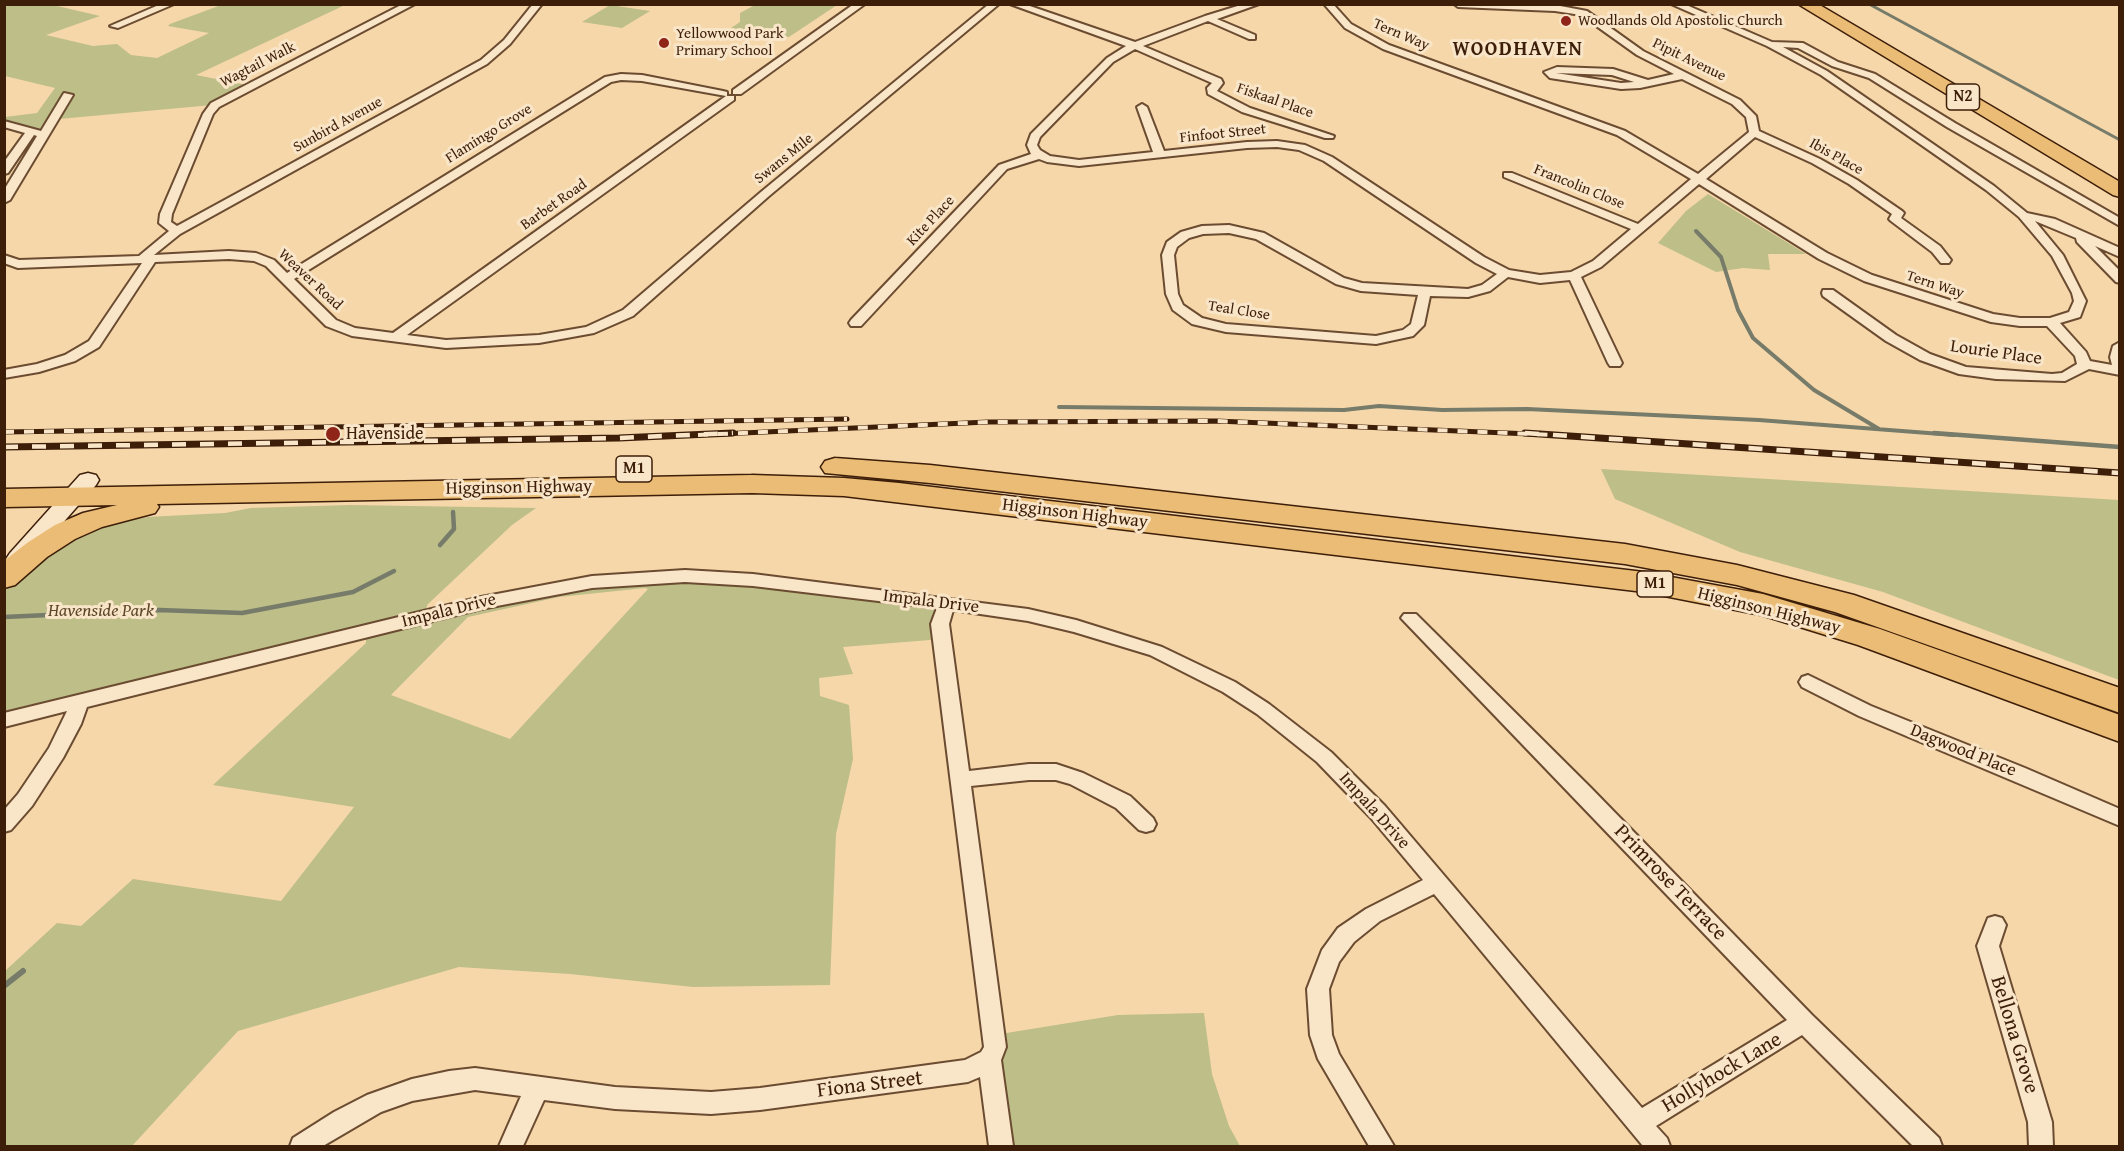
<!DOCTYPE html>
<html>
<head>
<meta charset="utf-8">
<style>
	body { margin:0 }
	#map { position:relative; width:2124px; height:1151px; overflow:hidden; background:#f6d7aa; font-family:"Gentium Book Plus",serif }
	canvas { display:block }
	.frame { position:absolute; inset:0; border:6px solid #3d1e09; pointer-events:none }
</style>
</head>
<body>
<div id="map">
<canvas width="2124" height="1151"></canvas>
<div class="frame"></div>
</div>
<script>
const c = document.querySelector('canvas').getContext('2d');
c.lineJoin = 'round';
function fillPath(path, color) { c.fillStyle = color; c.fill(path, 'evenodd'); }
const toPath = rows => new Path2D(rows.map(r => 'M' + r).join(''));
function stroke(path, color, width, dash) { c.strokeStyle = color; c.lineWidth = width; c.lineCap = dash ? 'butt' : 'round'; c.setLineDash(dash || []); c.stroke(path); }
function drawText(font, color, halo, rows, align = 'center') {
  c.font = font + ' "Gentium Book Plus",serif'; c.lineWidth = 6; c.setLineDash([]); c.textBaseline = 'middle'; c.strokeStyle = halo; c.fillStyle = color; for (const [text, x, y, turn = 0] of rows) {
    c.save(); c.translate(x, y); c.rotate((+turn || 0) * Math.PI / 180); c.textAlign = isNaN(turn) ? turn : align; if (halo) c.strokeText(text, 0, 0); c.fillText(text, 0, 0); c.restore();
  }
}
const green = toPath([
	[5,5,53,5,100,16,46,35,93,46,117,44,131,55,157,58,209,33,168,26,170,24,221,5,345,5,196,75,247,85,212,105,48,120,43,128,35,130,5,121,5,117,37,113,55,88,5,76],
	[610,5,650,11,622,28,582,22],
	[755,5,756,4,837,5,789,37,731,28,740,22,740,13],
	[1708,194,1806,254,1768,254,1770,270,1743,268,1716,272,1658,243,1686,211],
	[1601,469,2119,500,2119,680,1883,592,1740,552,1615,499],
	[350,505,536,508,512,525,427,605,426,617,480,603,673,577,947,603,942,639,843,647,853,674,819,678,820,696,849,705,853,759,836,834,830,985,693,987,570,974,459,967,238,1031,132,1146,5,1146,5,971,57,923,81,926,133,879,281,901,354,807,213,785,366,643,366,633,5,720,4,579,66,533,147,517,225,513,251,508],
	[645,588,648,589,510,739,391,695,468,617,559,597],
	[1204,1013,1212,1074,1229,1126,1240,1146,988,1146,985,1110,994,1035,1118,1015]
]);
const streamFar3 = toPath([
	[1869,4,2120,140]
]);
const streamFar2 = toPath([
	[1696,231,1721,257,1738,310,1753,338,1814,390,1879,429],
	[1059,407,1344,410,1379,406,1442,410,1527,409,1759,420,1954,435]
]);
const streamFar1 = toPath([
	[1934,433,2120,447],
	[440,545,454,529,453,512],
	[4,617,159,610,242,613,353,592,394,571]
]);
const stream = toPath([
	[4,986,23,971]
]);
const street = toPath([
	[161,4,174,4,118,28,110,26,161,4],
	[403,4,415,4,219,107,213,114,172,214,171,222,177,226,481,60,504,40,533,4,542,4,510,44,487,64,180,234,154,255,229,251,256,253,274,260,287,273,605,77,621,74,642,75,723,91,727,92,727,96,734,96,734,100,407,335,446,340,539,335,586,327,623,310,761,192,989,4,999,4,769,196,633,316,594,333,539,343,446,348,352,336,326,326,266,266,254,261,229,259,155,262,99,347,75,361,39,372,4,378,4,370,37,364,65,355,89,341,142,263,18,268,4,263,4,255,19,260,139,256,169,231,159,223,160,214,203,114,211,103,403,4],
	[621,80,642,81,726,96,393,333,355,328,336,320,294,279,611,82,621,80],
	[854,4,865,4,741,94,733,94,733,90,854,4],
	[1010,4,1024,4,1135,42,1205,16,1244,4,1259,4,1217,19,1255,35,1255,39,1249,39,1208,21,1143,46,1221,79,1223,83,1217,91,1250,108,1334,136,1333,138,1325,138,1242,112,1208,94,1207,88,1212,83,1135,49,1113,62,1040,137,1037,145,1040,150,1050,156,1079,160,1153,152,1137,107,1142,104,1147,107,1164,151,1247,142,1277,141,1305,145,1332,157,1484,257,1509,270,1540,275,1571,272,1593,261,1631,229,1504,177,1504,173,1512,173,1638,224,1691,179,1617,135,1383,49,1345,28,1324,4,1333,4,1351,24,1389,45,1625,131,1698,174,1749,132,1746,117,1732,104,1682,79,1640,88,1621,89,1550,78,1544,72,1557,67,1613,69,1648,80,1674,74,1637,55,1581,15,1555,11,1458,7,1454,4,1555,5,1587,11,1643,51,1740,100,1756,116,1759,131,1820,159,1857,180,1902,211,1904,213,1901,218,1940,246,1951,260,1949,263,1941,263,1932,252,1891,221,1889,219,1892,214,1849,184,1812,163,1755,137,1706,179,1827,253,1872,275,1993,314,2020,318,2050,318,2069,312,2074,301,2072,293,2052,256,2019,217,1986,190,1821,75,1767,46,1671,4,1684,4,1772,42,1803,43,1838,62,1875,74,1955,123,2120,218,2120,226,1947,127,1869,78,1832,66,1798,48,1783,47,1827,71,1994,186,2027,213,2055,219,2120,248,2120,257,2095,246,2120,271,2120,283,2116,282,2077,242,2076,238,2035,221,2063,255,2086,301,2080,317,2060,323,2086,352,2090,361,2112,365,2110,357,2113,346,2120,342,2120,375,2089,369,2065,381,1996,379,1959,374,1920,360,1886,341,1823,296,1822,293,1823,290,1833,290,1896,335,1930,354,1966,367,2052,374,2062,373,2077,364,2075,356,2047,326,2020,326,1991,322,1864,281,1819,259,1699,184,1601,267,1581,277,1622,363,1620,366,1610,366,1608,363,1570,280,1540,283,1508,277,1490,291,1468,297,1430,296,1424,325,1413,336,1376,344,1226,332,1192,324,1173,310,1166,294,1162,255,1167,242,1181,232,1202,226,1229,225,1264,233,1344,278,1362,283,1468,289,1482,285,1497,274,1476,263,1324,161,1299,150,1277,147,1247,148,1079,166,1047,162,1039,159,1007,169,861,326,851,326,849,323,851,320,999,165,1031,154,1027,145,1031,134,1107,58,1126,46,1010,4],
	[1556,73,1612,75,1634,82,1621,83,1556,73],
	[1229,233,1256,239,1336,284,1361,291,1418,295,1411,324,1403,330,1376,336,1226,324,1202,318,1183,305,1178,294,1174,255,1177,247,1189,238,1203,234,1229,233],
	[64,93,73,95,10,200,4,203,4,190,37,136,34,135,8,173,4,174,4,162,25,133,4,127,4,121,41,131,64,93],
	[685,570,753,574,1028,609,1076,620,1162,647,1235,682,1269,704,1331,752,1385,806,1642,1108,1787,1020,1401,618,1404,614,1416,614,1591,788,1812,1015,1939,1138,1942,1146,1913,1146,1802,1035,1656,1126,1667,1138,1670,1146,1643,1146,1434,894,1380,921,1354,942,1339,962,1329,989,1332,1035,1339,1054,1394,1146,1369,1146,1318,1059,1310,1035,1307,989,1322,950,1338,928,1366,909,1423,880,1371,818,1317,762,1257,714,1223,692,1150,655,1074,632,1028,621,953,610,949,624,969,771,1029,764,1056,764,1083,773,1130,796,1153,818,1156,824,1153,830,1146,832,1139,830,1116,808,1070,784,1056,780,1029,780,971,786,1006,1047,1001,1060,1013,1146,989,1146,980,1077,968,1082,760,1110,711,1114,615,1109,544,1100,523,1146,499,1146,521,1096,475,1090,412,1101,381,1112,323,1146,290,1146,293,1138,334,1112,367,1095,412,1079,449,1071,475,1068,615,1087,711,1092,760,1088,965,1060,981,1052,984,1047,931,624,937,608,753,586,685,582,592,588,481,609,87,707,81,724,63,758,32,806,11,830,4,832,4,810,18,794,49,748,67,711,4,727,4,713,481,597,592,576,685,570],
	[1808,675,1871,706,2025,768,2120,809,2120,826,1859,716,1802,687,1799,682,1802,677,1808,675],
	[1995,916,2002,918,2006,925,1999,946,2052,1122,2053,1146,2029,1146,2028,1122,1977,946,1988,918,1995,916]
]);
const secondary = toPath([
	[88,473,96,475,99,480,96,485,26,565,18,567,10,565,6,559,10,553,80,475,88,473]
]);
const highway = toPath([
	[1798,4,1818,4,2120,182,2120,197,2113,195,1798,4],
	[835,458,930,465,1625,544,1737,565,1854,595,2120,688,2120,713,1835,612,1737,585,1625,564,930,483,825,473,821,467,825,461,835,458],
	[752,475,844,478,899,483,1644,572,1763,594,1880,629,2120,715,2120,742,1858,645,1761,615,1644,592,844,496,752,493,157,504,159,507,155,513,102,527,75,539,47,557,15,585,4,588,4,561,27,543,55,525,83,513,117,505,4,507,4,489,752,475]
]);
const railFar1 = toPath([
	[4,432,847,419],
	[698,435,988,422,1216,421,1555,435]
]);
const rail = toPath([
	[1525,433,2120,473],
	[4,447,619,438,733,433]
]);
const markers = [
	[1566,21,6,"#8f2418"],
	[664,43,6,"#8f2418"],
	[333,434,8,"#8f2418"]
];
const farPoinames = [
	["Woodlands Old Apostolic Church",1578,21],
	["Yellowwood Park",676,34],
	["Primary School",676,51]
];
const farStreetnames = [
	["Tern Way",1401,35,23],
	["Pipit Avenue",1689,60,26],
	["Wagtail Walk",258,65,-27],
	["Fiskaal Place",1275,101,19],
	["Sunbird Avenue",338,125,-29],
	["Flamingo Grove",489,134,-32],
	["Finfoot Street",1223,134,-6],
	["Ibis Place",1836,157,29],
	["Swans Mile",784,159,-39],
	["Francolin Close",1579,187,22],
	["Barbet Road",554,205,-35],
	["Kite Place",931,221,-47],
	["Weaver Road",310,280,43],
	["Tern Way",1935,285,18],
	["Teal Close",1239,311,9]
];
const shields = [
	[1963,97,33],
	[634,469,36],
	[1655,584,36]
];
const shieldNames = [
	["N2",1963,97],
	["M1",634,469],
	["M1",1655,584]
];
const streetNames = [
	["Lourie Place",1996,353,8],
	["Higginson Highway",519,488,-1],
	["Higginson Highway",1075,514,7],
	["Impala Drive",931,602,7],
	["Impala Drive",449,611,-14],
	["Higginson Highway",1769,611,14],
	["Dagwood Place",1963,751,22],
	["Impala Drive",1374,811,48]
];
const poiNames = [
	["Havenside",346,434]
];
const parkNames = [
	["Havenside Park",101,611]
];
const farDistrictnames = [
	["WOODHAVEN",1518,50]
];
const nearStreetnames = [
	["Primrose Terrace",1670,883,46],
	["Bellona Grove",2014,1035,73],
	["Hollyhock Lane",1722,1073,-31],
	["Fiona Street",870,1085,-7]
];
fillPath(green, '#bdbe88');
stroke(streamFar3, '#777b6a', 3);
stroke(streamFar2, '#777b6a', 4);
stroke(streamFar1, '#777b6a', 4.5);
stroke(stream, '#777b6a', 6);
stroke(street, '#6b4c31', 4);
stroke(secondary, '#3d1e09', 3);
stroke(highway, '#3d1e09', 3);
fillPath(street, '#f9e5c8');
fillPath(secondary, '#f9e5c8');
fillPath(highway, '#ebbc75');
stroke(railFar1, '#3d1e09', 5);
stroke(rail, '#3d1e09', 7);
stroke(railFar1, '#f9e5c8', 4, [10]);
stroke(rail, '#f9e5c8', 4.5, [14]);
for (const [x, y, r, color] of markers) { const dot = new Path2D(); dot.arc(x, y, r, 0, 2 * Math.PI); c.fillStyle = color; c.fill(dot); stroke(dot, '#f9e5c8', 2); }
drawText('15px', '#3d1e09', '#f9e5c8', farPoinames, 'left');
drawText('15px', '#3d1e09', '#f9e5c8', farStreetnames);
for (const [x, y, w] of shields) { const box = new Path2D(); box.roundRect(x - w / 2, y - 13, w, 26, 4.5); c.fillStyle = '#f9e5c8'; c.fill(box); stroke(box, '#3d1e09', 1.5); }
drawText('bold 16px', '#3d1e09', null, shieldNames);
drawText('18px', '#3d1e09', '#f9e5c8', streetNames);
drawText('18px', '#3d1e09', '#f9e5c8', poiNames, 'left');
drawText('italic 18px', '#5d4629', '#f9e5c8', parkNames);
c.letterSpacing = '1.5px';
drawText('bold 20px', '#3d1e09', '#f9e5c8', farDistrictnames);
c.letterSpacing = '0px';
drawText('21px', '#3d1e09', '#f9e5c8', nearStreetnames);
</script>
</body>
</html>
